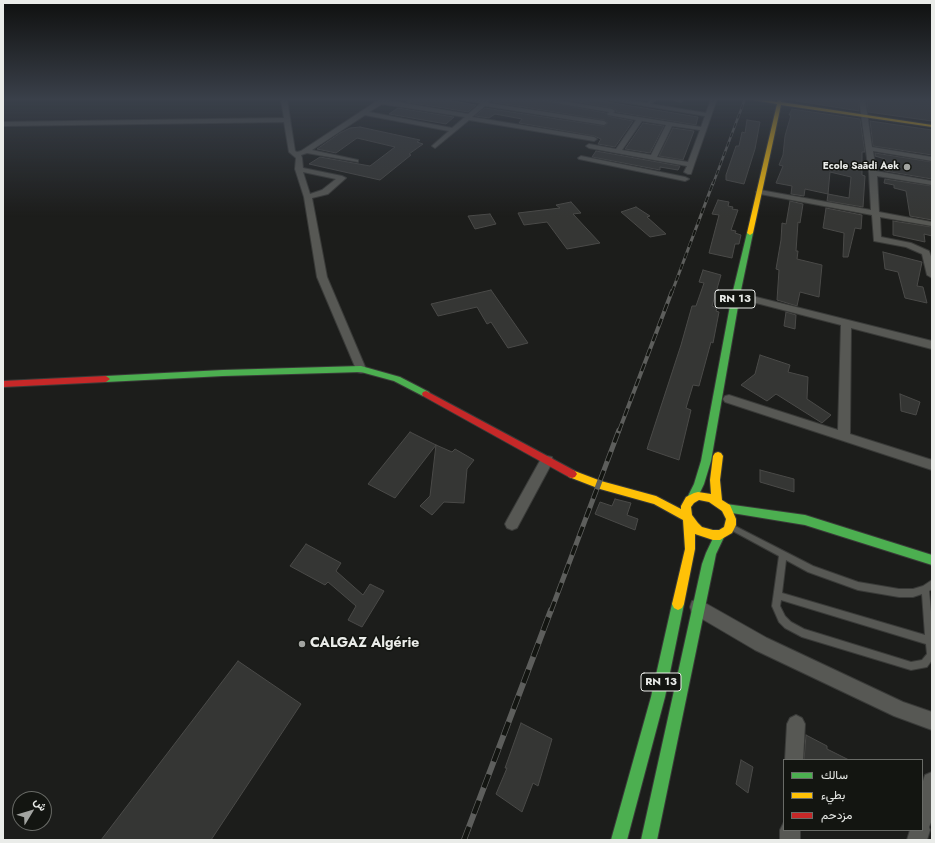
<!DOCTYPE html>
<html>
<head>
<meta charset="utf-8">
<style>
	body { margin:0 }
	#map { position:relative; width:935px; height:843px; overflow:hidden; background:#1c1d1b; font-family:Jost,Vazirmatn,sans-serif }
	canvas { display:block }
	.frame { position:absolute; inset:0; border:4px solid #eaece9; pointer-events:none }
	.legend { position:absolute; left:783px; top:759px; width:140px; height:72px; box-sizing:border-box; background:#131511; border:1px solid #696b67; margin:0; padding:5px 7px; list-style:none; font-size:12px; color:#eaece9 }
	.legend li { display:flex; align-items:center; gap:8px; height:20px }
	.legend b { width:20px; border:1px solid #696b67 }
	.north { position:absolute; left:12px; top:791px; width:40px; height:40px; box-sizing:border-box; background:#131511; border:1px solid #696b67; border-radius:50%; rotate:52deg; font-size:11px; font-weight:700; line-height:16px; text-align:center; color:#eaece9 }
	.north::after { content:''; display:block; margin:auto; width:14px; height:18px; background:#a2a4a1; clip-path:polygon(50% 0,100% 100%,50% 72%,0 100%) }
</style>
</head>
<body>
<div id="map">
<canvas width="935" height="843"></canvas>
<div class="frame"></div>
<ul class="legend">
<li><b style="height:5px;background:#4caf50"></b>سالك</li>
<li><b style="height:5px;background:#ffc107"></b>بطيء</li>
<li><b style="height:5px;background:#c62828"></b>مزدحم</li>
</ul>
<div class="north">ش</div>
</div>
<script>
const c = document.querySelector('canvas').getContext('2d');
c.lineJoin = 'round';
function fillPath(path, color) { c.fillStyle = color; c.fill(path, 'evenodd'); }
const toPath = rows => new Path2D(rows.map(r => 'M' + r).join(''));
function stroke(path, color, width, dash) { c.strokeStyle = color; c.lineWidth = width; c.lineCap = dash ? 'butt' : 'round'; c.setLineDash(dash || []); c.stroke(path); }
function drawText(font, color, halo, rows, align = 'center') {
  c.font = font + ' Jost,sans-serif'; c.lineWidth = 3; c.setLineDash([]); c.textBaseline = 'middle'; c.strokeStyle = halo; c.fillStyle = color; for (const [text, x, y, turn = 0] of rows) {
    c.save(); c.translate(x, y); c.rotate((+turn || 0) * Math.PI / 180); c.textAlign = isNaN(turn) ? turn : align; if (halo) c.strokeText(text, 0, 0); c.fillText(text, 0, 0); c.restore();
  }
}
const building = toPath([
	[410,99,442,99,476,105,468,112,406,102,410,99],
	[496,99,531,99,606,113,608,116,633,121,615,147,598,144,601,139,594,136,519,123,522,119,495,114,489,118,475,116,485,108,604,126,608,123,604,120,492,102,496,99],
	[562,99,590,99,698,117,696,125,616,112,616,110,612,108,562,99],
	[797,99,858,99,859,111,796,101,797,99],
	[867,99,931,99,932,121,868,112,867,99],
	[398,108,454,117,446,124,389,114,398,108],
	[792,109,860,119,865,152,862,152,862,175,865,176,863,207,827,201,828,194,849,198,851,177,830,172,828,194,805,189,804,196,791,194,792,186,776,183,783,166,779,165,783,155,785,136,791,115,789,115,792,109],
	[747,120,760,122,755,149,744,184,726,180,726,175,736,146,739,146,742,132,745,133,747,120],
	[870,121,932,130,932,155,873,146,870,121],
	[643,123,664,126,650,153,625,149,643,123],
	[360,127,420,140,417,142,423,144,409,154,411,155,380,180,309,164,320,157,370,166,395,147,357,138,336,153,317,149,340,133,350,128,360,127],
	[673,128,694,131,683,160,659,156,673,128],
	[596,151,680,166,678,170,660,167,660,170,592,157,596,151],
	[875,153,932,162,932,179,885,171,885,159,875,156,875,153],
	[885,179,932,186,932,220,910,216,906,191,894,188,894,185,884,183,885,179],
	[718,200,729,202,728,206,733,207,732,209,738,210,731,230,736,231,735,233,741,235,739,244,735,244,732,258,709,253,719,215,712,214,718,200],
	[790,201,803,204,800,223,798,222,796,251,798,251,797,259,822,265,819,297,800,292,797,306,777,300,779,270,776,269,781,240,782,223,786,224,790,201],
	[571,202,581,213,573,214,600,243,567,249,547,222,524,225,518,213,560,208,556,205,571,202],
	[636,207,650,216,647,217,666,234,650,237,621,212,636,207],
	[826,208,862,215,861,229,855,228,848,257,843,257,844,233,823,228,826,208],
	[490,214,496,224,475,229,468,216,490,214],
	[893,221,932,227,932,236,924,234,925,242,893,235,893,221],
	[883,252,922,262,917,286,923,287,927,303,905,298,898,272,885,269,883,252],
	[703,270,721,275,712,306,717,308,716,311,719,312,713,343,711,342,699,386,693,385,686,408,691,410,679,460,647,449,681,345,692,306,696,306,704,283,699,282,703,270],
	[491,290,528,343,508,348,491,322,487,324,477,307,438,316,431,304,491,290],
	[786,312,796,315,795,329,784,326,786,312],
	[760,355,790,365,788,372,808,377,807,399,831,415,822,423,776,394,767,401,741,385,755,374,760,355],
	[900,394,920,402,916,415,901,411,900,394],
	[410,432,436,445,395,498,368,484,410,432],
	[436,445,452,452,455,449,474,460,467,469,464,503,444,502,432,515,420,506,430,496,436,445],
	[760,470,794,479,794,492,760,482,760,470],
	[615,499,631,503,627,515,638,519,635,530,595,514,600,502,612,506,615,499],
	[306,544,341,563,336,571,363,595,370,584,384,591,362,627,348,620,356,606,328,582,325,585,290,566,306,544],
	[238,661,301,704,211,840,101,840,238,661],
	[521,723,552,739,538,786,533,783,522,812,496,794,507,768,505,768,521,723],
	[806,735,827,746,827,749,849,760,804,760,806,735],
	[741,760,753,767,748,793,736,784,741,760]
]);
const lane = toPath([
	[654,99,658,99,646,106,644,105,654,99],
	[678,99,682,101,681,102,671,99,678,99],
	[733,525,813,566,858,582,899,589,913,589,923,586,932,580,932,589,929,591,932,622,932,660,927,667,911,670,802,637,785,628,779,622,772,606,779,556,731,530,729,528,731,526,733,525],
	[786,560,808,572,858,590,899,597,913,597,922,594,925,635,782,593,786,560],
	[781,600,926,644,927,654,922,660,911,662,804,629,791,622,785,616,780,606,781,600]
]);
const street = toPath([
	[281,99,287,99,295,151,297,152,301,151,380,99,468,114,481,103,458,99,492,99,488,103,604,121,607,123,604,125,485,106,472,117,594,137,597,139,594,141,469,120,435,148,432,146,433,145,449,131,365,115,312,150,358,160,358,162,307,153,301,155,302,158,303,168,342,176,346,178,328,194,312,198,327,277,366,369,365,372,361,373,357,372,356,369,317,277,304,197,295,169,296,158,289,152,284,122,3,126,3,122,284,118,281,99],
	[382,104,465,117,452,128,369,112,382,104],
	[303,172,336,179,322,190,310,194,303,172],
	[532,99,549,99,612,109,615,111,613,113,701,127,705,116,603,99,620,99,706,113,711,99,717,99,694,165,691,174,688,174,684,172,687,166,589,148,586,146,589,144,616,149,636,120,608,115,607,114,609,112,532,99],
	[642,121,666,125,651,155,622,150,642,121],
	[672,126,700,130,688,162,657,157,672,126],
	[859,99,865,99,872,147,932,157,932,161,873,151,876,171,932,181,932,185,877,176,879,212,932,222,932,226,880,217,881,237,911,243,929,251,932,259,932,278,927,275,922,254,906,247,874,241,872,215,760,194,756,192,760,190,871,210,869,173,859,99],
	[581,156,685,177,689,179,685,181,579,159,578,158,581,156],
	[736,292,932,341,932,349,851,328,850,434,932,460,932,470,725,402,723,399,725,396,729,395,838,430,841,325,733,297,731,295,736,292],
	[547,456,552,457,553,461,517,528,512,530,507,528,505,524,507,520,542,457,547,456],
	[698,599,767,638,903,702,932,712,932,730,894,716,755,650,692,613,690,607,692,601,698,599],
	[796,715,802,718,805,724,803,760,785,760,787,724,790,718,796,715],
	[932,772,932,820,929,827,930,830,927,840,907,840,910,830,922,830,922,784,925,775,932,772],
	[784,822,784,830,800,830,800,840,780,840,780,830,784,822]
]);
const fast = toPath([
	[750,231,753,233,740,295,711,461,704,484,696,501,692,502,688,501,687,498,694,484,701,461,732,295,747,233,750,231],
	[361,366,400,377,429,392,430,394,429,396,423,396,394,381,361,372,223,376,106,382,102,379,106,376,223,370,361,366],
	[726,504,805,515,932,555,932,565,805,525,726,512,722,511,721,508,722,505,726,504],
	[720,530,724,532,725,535,716,554,714,564,657,840,641,840,702,564,706,553,716,532,720,530],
	[678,598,682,600,684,604,665,697,627,840,611,840,651,697,672,604,674,600,678,598]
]);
const slow = toPath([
	[762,99,777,102,778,99,782,99,781,102,932,125,932,127,781,105,753,233,750,235,747,233,777,104,748,99,762,99],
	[718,452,721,453,723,456,720,480,722,500,730,505,736,519,736,525,732,533,720,540,713,540,695,534,695,549,684,604,682,608,678,610,674,608,672,604,685,549,683,520,654,504,600,489,569,477,567,474,569,471,572,470,601,481,656,496,681,509,681,506,686,497,694,493,698,492,711,494,710,480,713,456,715,453,718,452],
	[699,500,709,502,722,511,726,519,724,527,719,530,713,530,702,527,698,523,692,515,691,507,694,503,699,500]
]);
const jam = toPath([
	[106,376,110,379,106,382,3,387,3,381,106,376],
	[426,391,575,471,577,474,575,477,572,478,569,477,423,396,422,394,423,392,426,391]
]);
const railFar4 = toPath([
	[713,184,745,99]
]);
const railFar3 = toPath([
	[672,292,713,183]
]);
const railFar2 = toPath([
	[619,431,672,291]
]);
const railFar1 = toPath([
	[551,611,619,430]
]);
const rail = toPath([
	[464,840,551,610]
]);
const markers = [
	[907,167,4,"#a2a4a1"],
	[302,644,4,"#a2a4a1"]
];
const farPoinames = [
	["Ecole Saãdi Aek",899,167]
];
const shields = [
	[735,299,40],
	[661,682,40]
];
const shieldNames = [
	["RN 13",735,299],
	["RN 13",661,682]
];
const nearPoinames = [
	["CALGAZ Algérie",310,644]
];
fillPath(building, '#353634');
stroke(building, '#4a4a48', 1);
stroke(lane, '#393a38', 2);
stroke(street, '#393a38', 2);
stroke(fast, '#393a38', 2);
stroke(slow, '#393a38', 2);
stroke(jam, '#393a38', 2);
fillPath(lane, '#575854');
fillPath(street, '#575854');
fillPath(fast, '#4caf50');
fillPath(slow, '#ffc107');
fillPath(jam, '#c62828');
stroke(railFar4, '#5d5e5c', 2.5);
stroke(railFar3, '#5d5e5c', 3);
stroke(railFar2, '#5d5e5c', 4);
stroke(railFar1, '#5d5e5c', 5);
stroke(rail, '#5d5e5c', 6);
stroke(railFar4, '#131511', 1.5, [5]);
stroke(railFar3, '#131511', 2, [6]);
stroke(railFar2, '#131511', 2.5, [8]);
stroke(railFar1, '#131511', 3.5, [10]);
stroke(rail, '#131511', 4.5, [14]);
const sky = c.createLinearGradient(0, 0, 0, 217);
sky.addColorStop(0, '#0f100f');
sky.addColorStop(0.46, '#3a404a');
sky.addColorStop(1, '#3a404a00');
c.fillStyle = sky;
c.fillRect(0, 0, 935, 217);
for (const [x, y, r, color] of markers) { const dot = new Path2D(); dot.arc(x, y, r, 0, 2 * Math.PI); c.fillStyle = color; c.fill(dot); stroke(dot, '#131511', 1.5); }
drawText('bold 10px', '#eaece9', '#131511', farPoinames, 'right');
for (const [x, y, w] of shields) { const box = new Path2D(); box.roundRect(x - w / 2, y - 9, w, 18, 3); c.fillStyle = '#131511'; c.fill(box); stroke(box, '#eaece9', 1); }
drawText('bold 11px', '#eaece9', null, shieldNames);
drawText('bold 14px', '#eaece9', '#131511', nearPoinames, 'left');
</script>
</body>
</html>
